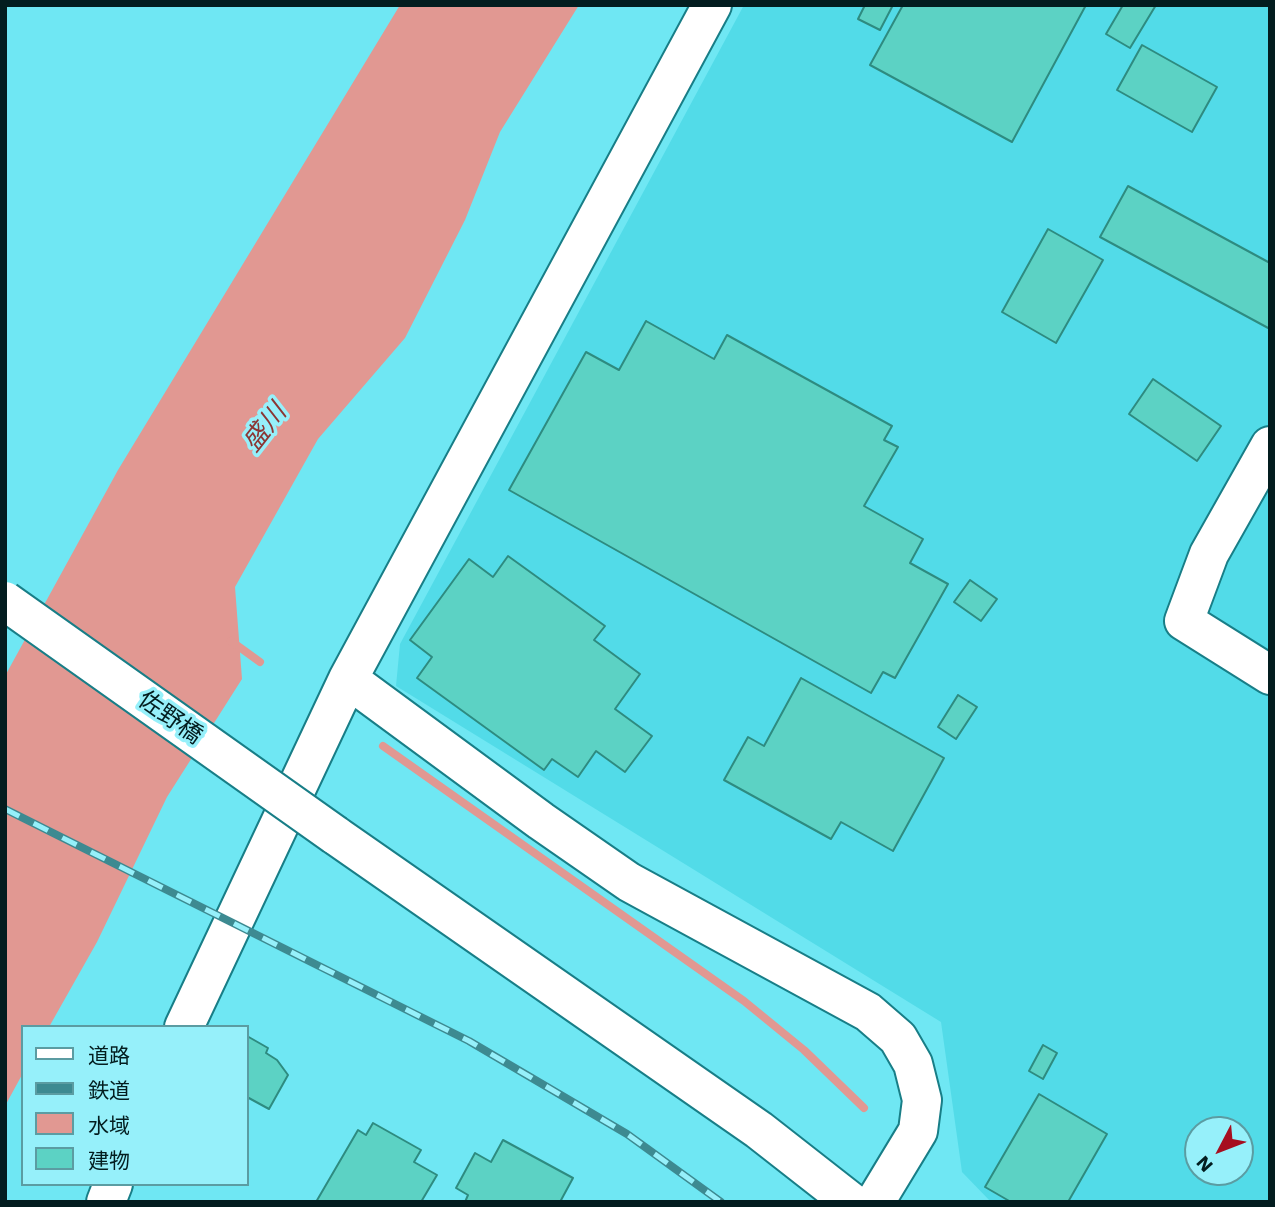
<!DOCTYPE html>
<html>
<head>
<meta charset="utf-8">
<style>
	body { margin:0 }
	#map { position:relative; width:1275px; height:1207px; overflow:hidden; background:#6fe7f3; font-family:"Work Sans","Noto Sans JP",sans-serif }
	canvas { display:block }
	.frame { position:absolute; inset:0; border:7px solid #031d1f; pointer-events:none }
	.legend { position:absolute; left:21px; top:1025px; width:228px; height:161px; box-sizing:border-box; background:#96f0fa; border:2px solid #5b9ca2; margin:0; padding:9px 12px; list-style:none; font-size:21px; color:#031d1f }
	.legend li { display:flex; align-items:center; gap:14px; height:35px }
	.legend b { width:35px; border:2px solid #5b9ca2 }
	.north { position:absolute; left:1184px; top:1116px; width:70px; height:70px; box-sizing:border-box; background:#96f0fa; border:2px solid #5b9ca2; border-radius:50%; rotate:228deg; font-size:19px; font-weight:700; line-height:28px; text-align:center; color:#031d1f }
	.north::after { content:''; display:block; margin:auto; width:24px; height:32px; background:#a60e1f; clip-path:polygon(50% 0,100% 100%,50% 72%,0 100%) }
</style>
</head>
<body>
<div id="map">
<canvas width="1275" height="1207"></canvas>
<div class="frame"></div>
<ul class="legend">
<li><b style="height:9px;background:#fff"></b>道路</li>
<li><b style="height:9px;background:#3d8a91"></b>鉄道</li>
<li><b style="height:19px;background:#e19892"></b>水域</li>
<li><b style="height:19px;background:#5cd2c4"></b>建物</li>
</ul>
<div class="north">N</div>
</div>
<script>
const c = document.querySelector('canvas').getContext('2d');
c.lineJoin = 'round';
function fillPath(path, color) { c.fillStyle = color; c.fill(path, 'evenodd'); }
const toPath = rows => new Path2D(rows.map(r => 'M' + r).join(''));
function stroke(path, color, width, dash) { c.strokeStyle = color; c.lineWidth = width; c.lineCap = dash ? 'butt' : 'round'; c.setLineDash(dash || []); c.stroke(path); }
function drawText(font, color, halo, rows, align = 'center') {
  c.font = font + ' "Work Sans","Noto Sans JP",sans-serif'; c.lineWidth = 7; c.setLineDash([]); c.textBaseline = 'middle'; c.strokeStyle = halo; c.fillStyle = color; for (const [text, x, y, turn = 0] of rows) {
    c.save(); c.translate(x, y); c.rotate((+turn || 0) * Math.PI / 180); c.textAlign = isNaN(turn) ? turn : align; if (halo) c.strokeText(text, 0, 0); c.fillText(text, 0, 0); c.restore();
  }
}
const built = toPath([
	[744,5,1270,5,1270,1202,991,1202,962,1172,941,1022,396,686,400,644],
	[1198,1130,1240,1130,1240,1172,1198,1172]
]);
const water = toPath([
	[400,5,579,5,500,132,465,220,405,338,318,439,235,587,242,679,167,797,97,942,49,1027,23,1027,23,1073,5,1106,5,676,118,470]
]);
const stream = toPath([
	[231,641,260,662],
	[383,746,744,1001,804,1050,864,1108]
]);
const building = toPath([
	[865,5,893,5,880,30,858,19,865,5],
	[903,5,1086,5,1012,142,870,65,903,5],
	[1123,5,1156,5,1130,48,1106,34,1123,5],
	[1142,45,1217,87,1192,132,1117,90,1142,45],
	[1128,186,1270,263,1270,329,1100,237,1128,186],
	[1048,229,1103,260,1056,343,1002,312,1048,229],
	[646,321,714,359,727,335,892,426,884,440,898,447,864,506,923,539,910,563,948,584,895,678,883,672,871,693,509,490,586,352,619,370,646,321],
	[1153,379,1221,426,1197,461,1129,414,1153,379],
	[508,556,605,626,594,640,640,674,615,709,652,736,625,772,596,751,578,777,552,759,544,770,417,678,432,657,410,640,469,559,493,577,508,556],
	[970,580,997,599,981,621,954,602,970,580],
	[801,678,944,758,893,851,841,822,831,839,724,780,748,737,764,746,801,678],
	[958,695,977,707,956,739,938,727,958,695],
	[247,1036,268,1048,266,1053,277,1060,288,1075,269,1109,247,1097,247,1036],
	[1043,1045,1057,1053,1043,1079,1029,1071,1043,1045],
	[1039,1094,1107,1134,1068,1202,1011,1202,985,1187,1039,1094],
	[373,1123,421,1150,414,1162,437,1175,421,1202,316,1202,358,1130,366,1135,373,1123],
	[503,1140,573,1178,560,1202,465,1202,468,1195,456,1188,475,1153,491,1162,503,1140]
]);
const minor = toPath([
	[1270,446,1209,554,1184,621,1270,675],
	[348,679,541,821,629,882,868,1012,898,1038,913,1064,922,1100,918,1131,875,1202],
	[335,835,759,1130,851,1202],
	[184,1027,348,679,712,5],
	[106,1202,113,1184]
]);
const rail = toPath([
	[5,809,469,1041,627,1134,721,1202]
]);
const minorBridge = toPath([
	[5,601,335,835]
]);
const streetNames = [
	["佐野橋",170,718,35]
];
const waterNames = [
	["盛川",265,428,-52]
];
fillPath(built, '#52dbe8');
fillPath(water, '#e19892');
stroke(stream, '#e19892', 8);
fillPath(building, '#5cd2c4');
stroke(building, '#2e8b80', 2);
stroke(minor, '#187e87', 42);
stroke(minor, '#fff', 38);
stroke(rail, '#3d8a91', 8);
stroke(rail, '#96f0fa', 5, [16]);
stroke(minorBridge, '#187e87', 42, []);
stroke(minorBridge, '#fff', 38);
drawText('24px', '#031d1f', '#96f0fa', streetNames);
drawText('italic 26px', '#8c3634', '#96f0fa', waterNames);
</script>
</body>
</html>
